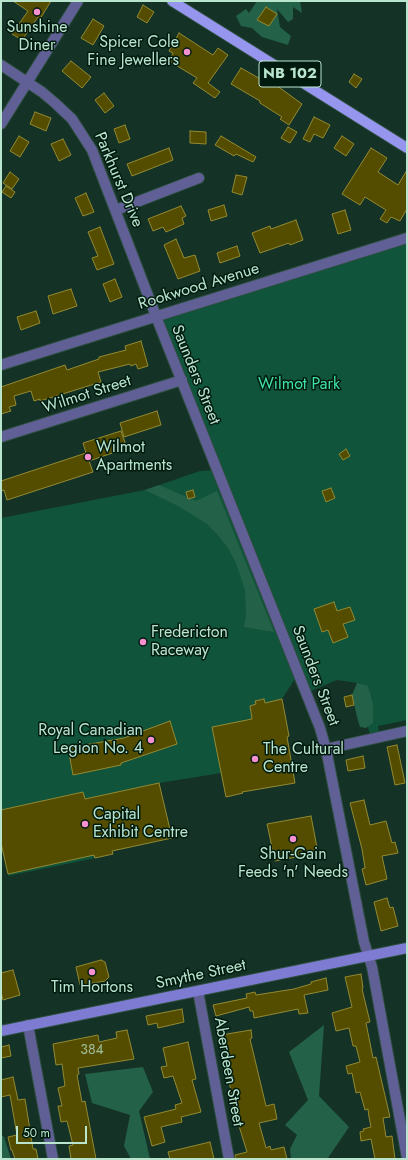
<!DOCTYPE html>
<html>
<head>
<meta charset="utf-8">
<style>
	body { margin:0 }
	#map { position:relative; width:408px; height:1160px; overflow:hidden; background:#143326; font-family:Jost,sans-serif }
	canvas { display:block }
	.frame { position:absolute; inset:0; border:2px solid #b9e5cf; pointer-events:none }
	.scale { position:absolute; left:16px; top:1126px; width:71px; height:18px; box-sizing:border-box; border:2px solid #b9e5cf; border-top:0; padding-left:5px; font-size:12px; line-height:14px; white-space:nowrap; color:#b9e5cf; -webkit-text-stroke:3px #001a0f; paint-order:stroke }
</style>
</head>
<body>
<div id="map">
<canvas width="408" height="1160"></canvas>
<div class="frame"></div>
<div class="scale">50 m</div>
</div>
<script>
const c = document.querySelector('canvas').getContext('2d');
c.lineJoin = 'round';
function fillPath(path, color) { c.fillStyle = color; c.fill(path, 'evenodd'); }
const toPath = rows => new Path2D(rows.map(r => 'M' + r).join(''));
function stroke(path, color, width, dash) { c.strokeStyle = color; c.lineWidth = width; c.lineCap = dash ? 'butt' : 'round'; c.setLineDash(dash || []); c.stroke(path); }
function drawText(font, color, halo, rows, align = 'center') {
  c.font = font + ' Jost,sans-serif'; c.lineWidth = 3; c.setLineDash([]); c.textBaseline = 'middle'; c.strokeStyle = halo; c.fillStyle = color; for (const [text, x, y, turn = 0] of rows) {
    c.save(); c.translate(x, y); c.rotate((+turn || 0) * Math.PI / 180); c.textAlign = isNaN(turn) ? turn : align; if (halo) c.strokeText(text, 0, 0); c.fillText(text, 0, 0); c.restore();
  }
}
const green = toPath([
	[407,238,407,720,378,726,380,737,371,739,357,683,337,680,306,693,298,674,282,699,265,703,264,699,256,701,256,704,250,706,252,719,221,773,159,783,85,799,83,792,1,810,1,518,145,490,200,471,217,470,156,315],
	[94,855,95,858,8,876,8,874]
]);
const forest = toPath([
	[257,1,300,1,302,13,293,7,293,19,288,22,277,9,280,27,291,36,288,45,262,37,252,28,241,26,236,16,246,9,249,13],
	[159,485,196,501,217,491,274,632,244,627,246,615,245,590,236,563,228,548,217,534,207,524,180,507,145,490],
	[357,683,368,686,373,704,373,723,366,728,360,727,357,717,352,695],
	[324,1025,319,1096,349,1127,328,1158,330,1159,291,1159,290,1149,297,1135,285,1125,308,1100,289,1052],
	[143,1067,153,1092,139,1111,150,1159,131,1159,124,1146,130,1115,92,1103,85,1074],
	[1,1134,4,1137,11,1159,1,1159]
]);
const building = toPath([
	[13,1,51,1,40,19,38,17,22,40,12,34,28,11,13,1],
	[143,5,154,12,147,23,137,17,143,5],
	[266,7,277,14,269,26,257,20,266,7],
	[93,19,104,26,93,45,81,38,93,19],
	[179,33,213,55,218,48,228,55,208,83,220,92,215,98,193,83,197,78,169,61,173,53,169,51,179,33],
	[71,61,91,77,82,88,62,71,71,61],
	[241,68,271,85,272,82,302,104,289,125,280,119,282,117,260,103,260,101,231,84,241,68],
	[354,74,362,79,356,88,349,82,354,74],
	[104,93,114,106,105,113,95,100,104,93],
	[35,112,51,118,46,131,30,124,35,112],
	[314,117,330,125,323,138,314,134,310,142,303,139,314,117],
	[125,125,130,139,119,143,114,129,125,125],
	[288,127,297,132,290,143,281,138,288,127],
	[190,131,206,132,206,144,190,143,190,131],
	[19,136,29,142,20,157,10,151,19,136],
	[221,136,256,157,253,162,236,154,234,156,215,145,221,136],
	[342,136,354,144,346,156,334,148,342,136],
	[63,139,71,155,59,161,51,144,63,139],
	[169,148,173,160,132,176,127,164,169,148],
	[371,148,387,158,378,172,398,185,407,170,407,209,400,221,391,217,387,223,380,219,386,210,365,197,360,205,342,194,371,148],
	[10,172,19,179,12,189,3,183,10,172],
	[236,175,247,177,242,195,232,192,236,175],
	[6,186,15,192,11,198,2,192,6,186],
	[86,193,94,212,83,216,75,198,86,193],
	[224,205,227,216,211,221,208,210,224,205],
	[181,206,186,216,182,218,184,224,166,232,163,227,153,231,148,219,181,206],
	[345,210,351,230,338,234,332,214,345,210],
	[296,220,303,240,290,245,289,243,260,253,252,233,270,226,271,229,296,220],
	[100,227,114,264,97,270,92,258,98,256,88,232,100,227],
	[176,239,184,258,195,255,200,271,178,279,164,245,176,239],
	[237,246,240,256,220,263,217,253,237,246],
	[115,279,122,297,110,302,103,284,115,279],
	[71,289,77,306,53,314,48,296,71,289],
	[36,311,40,323,21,330,17,317,36,311],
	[141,341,148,366,138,369,136,364,131,366,130,364,98,372,101,382,40,401,40,399,34,401,31,391,14,396,16,405,9,407,11,411,1,414,1,387,65,365,67,370,99,359,99,357,126,350,125,346,141,341],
	[157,411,161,425,124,437,120,423,157,411],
	[121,431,127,448,89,461,93,472,7,500,4,490,1,491,1,481,86,453,83,443,121,431],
	[346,449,350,456,343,460,339,454,346,449],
	[331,488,335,498,326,502,322,491,331,488],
	[193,490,195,497,188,499,186,492,193,490],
	[334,602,337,611,350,607,355,620,343,624,348,637,333,643,328,630,322,632,314,609,334,602],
	[352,695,354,705,346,707,344,697,352,695],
	[264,699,265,703,282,699,289,736,287,737,295,783,242,792,243,793,226,797,212,727,252,719,250,706,256,704,255,701,264,699],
	[170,721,177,744,121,763,121,765,73,775,68,748,124,738,170,721],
	[397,745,405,783,395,785,387,747,397,745],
	[363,756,365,768,348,771,346,760,363,756],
	[159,783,172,838,112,851,113,854,95,858,94,855,8,874,1,843,1,810,83,792,85,799,159,783],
	[364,800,370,825,386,821,392,843,395,842,398,853,382,856,387,879,366,885,362,869,365,868,362,849,350,803,364,800],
	[311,816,318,853,275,861,267,824,311,816],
	[387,898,390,908,393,907,398,926,381,931,374,902,387,898],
	[101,960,105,962,109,977,105,981,80,985,76,967,101,960],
	[13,970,20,995,3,1000,1,992,1,973,13,970],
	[361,974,363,988,362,989,370,1022,366,1023,373,1058,376,1057,390,1117,383,1118,386,1137,392,1136,395,1159,375,1159,371,1139,361,1141,360,1132,364,1131,363,1129,371,1127,369,1117,368,1109,365,1110,360,1092,356,1093,352,1073,348,1074,346,1066,360,1062,356,1046,353,1046,349,1028,336,1031,332,1013,352,1007,345,977,361,974],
	[326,978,328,990,304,995,308,1013,299,1014,298,1009,254,1018,253,1011,250,1011,249,1007,216,1016,213,1005,247,998,246,994,255,992,256,995,294,989,311,984,311,982,326,978],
	[182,1009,184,1022,158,1028,157,1023,148,1025,146,1016,182,1009],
	[127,1030,134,1059,78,1068,79,1074,77,1075,82,1102,85,1101,96,1159,71,1159,69,1146,73,1145,67,1121,61,1122,58,1106,62,1106,58,1088,65,1086,62,1064,56,1065,53,1044,98,1035,99,1042,117,1038,116,1032,127,1030],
	[251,1030,252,1038,250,1039,266,1106,274,1104,277,1119,259,1123,266,1148,270,1146,271,1150,284,1147,287,1159,235,1159,235,1155,247,1152,235,1113,228,1075,231,1074,221,1035,251,1030],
	[188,1042,196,1079,192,1080,201,1112,181,1117,182,1122,161,1127,165,1142,152,1146,144,1117,176,1109,175,1105,182,1103,173,1076,164,1078,161,1067,167,1066,163,1048,188,1042],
	[9,1045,11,1056,1,1058,1,1047,9,1045],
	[13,1077,18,1100,25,1099,33,1149,36,1149,38,1159,15,1159,12,1150,11,1150,8,1137,17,1135,10,1095,1,1097,1,1080,13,1077],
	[210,1142,214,1159,170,1159,168,1152,210,1142]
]);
const street = toPath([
	[1,65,42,92,55,103,72,119,92,150,159,324,320,728,326,749,364,942,372,967,407,1158],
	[1,124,78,1],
	[116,210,199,178],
	[1,365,407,238],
	[1,437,182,380],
	[326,749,407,731],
	[198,991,229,1159],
	[28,1025,53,1159]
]);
const secondary = toPath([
	[1,1031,407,948]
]);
const primary = toPath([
	[172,1,407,148]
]);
const markers = [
	[37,12,4,"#f690cf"],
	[187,52,4,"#f690cf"],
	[88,457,4,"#f690cf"],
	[143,642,4,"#f690cf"],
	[151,740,4,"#f690cf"],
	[255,759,4,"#f690cf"],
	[85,824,4,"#f690cf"],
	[293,839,4,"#f690cf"],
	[92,972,4,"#f690cf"]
];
const numberNames = [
	["384",92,1051]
];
const shields = [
	[290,74,62]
];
const shieldNames = [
	["NB 102",290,74]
];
const poiNames = [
	["Sunshine",37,28,"center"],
	["Diner",37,46,"center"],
	["Spicer Cole",179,43,"right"],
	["Fine Jewellers",179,61,"right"],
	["Wilmot",96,448],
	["Apartments",96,466],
	["Fredericton",151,633],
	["Raceway",151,651],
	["Royal Canadian",143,731,"right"],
	["Legion No. 4",143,749,"right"],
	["The Cultural",263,750],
	["Centre",263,768],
	["Capital",93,815],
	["Exhibit Centre",93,833],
	["Shur-Gain",293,855,"center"],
	["Feeds 'n' Needs",293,873,"center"],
	["Tim Hortons",92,988,"center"]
];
const streetNames = [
	["Parkhurst Drive",118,180,67],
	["Rookwood Avenue",199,287,-17],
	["Saunders Street",195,375,68],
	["Wilmot Street",87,395,-18],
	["Saunders Street",315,676,69],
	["Smythe Street",201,975,-12],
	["Aberdeen Street",228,1072,80]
];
const parkNames = [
	["Wilmot Park",299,385]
];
fillPath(green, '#0f543b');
fillPath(forest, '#236148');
fillPath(building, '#544d00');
stroke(building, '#938a31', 1);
stroke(street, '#2e4f41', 12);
stroke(secondary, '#2e4f41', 12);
stroke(primary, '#2e4f41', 12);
stroke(street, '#616096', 10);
stroke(secondary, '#7e7cd2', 10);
stroke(primary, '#9796ee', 10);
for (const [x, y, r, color] of markers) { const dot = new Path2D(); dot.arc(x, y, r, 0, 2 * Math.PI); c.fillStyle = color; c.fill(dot); stroke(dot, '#001a0f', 1.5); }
drawText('14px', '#a0bf9b', null, numberNames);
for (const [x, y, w] of shields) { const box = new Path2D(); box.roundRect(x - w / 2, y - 13, w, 26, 3); c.fillStyle = '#001a0f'; c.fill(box); stroke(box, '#b9e5cf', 1); }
drawText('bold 15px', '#b9e5cf', null, shieldNames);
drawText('16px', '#b9e5cf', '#001a0f', poiNames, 'left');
drawText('16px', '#b9e5cf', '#001a0f', streetNames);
drawText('16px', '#40e2a6', '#001a0f', parkNames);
</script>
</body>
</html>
